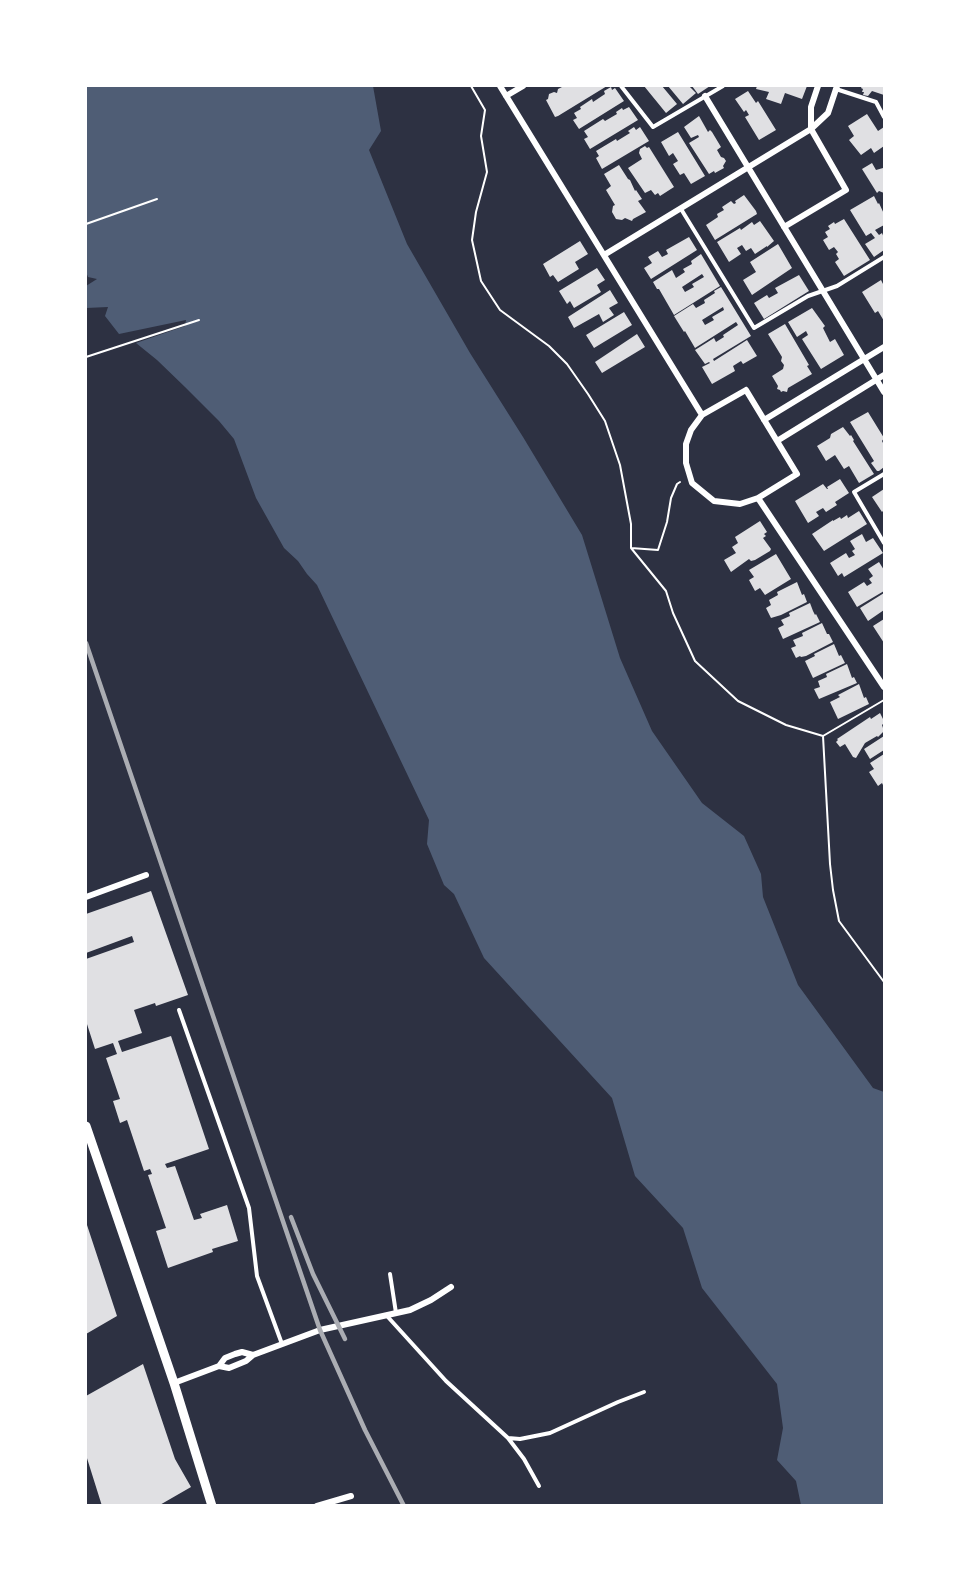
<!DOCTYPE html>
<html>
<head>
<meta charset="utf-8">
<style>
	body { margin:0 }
	#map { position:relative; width:970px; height:1591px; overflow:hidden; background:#2d3142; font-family:"Archivo Narrow",sans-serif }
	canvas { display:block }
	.frame { position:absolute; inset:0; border:87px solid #fff; pointer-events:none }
</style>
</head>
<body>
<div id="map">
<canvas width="970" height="1591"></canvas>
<div class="frame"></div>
</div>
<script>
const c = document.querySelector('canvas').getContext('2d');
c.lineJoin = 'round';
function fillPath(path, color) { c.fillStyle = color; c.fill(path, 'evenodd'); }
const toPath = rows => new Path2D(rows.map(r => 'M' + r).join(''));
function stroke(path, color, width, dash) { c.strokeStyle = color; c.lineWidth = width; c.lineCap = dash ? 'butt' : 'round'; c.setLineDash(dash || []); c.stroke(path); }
const water = toPath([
	[86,86,373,86,381,131,369,150,407,244,470,353,523,437,582,535,620,658,652,731,702,803,744,836,761,874,763,897,798,985,873,1088,884,1092,884,1505,801,1505,796,1481,777,1460,783,1428,777,1384,702,1288,683,1228,635,1176,612,1098,484,958,454,894,444,885,427,844,429,820,317,585,307,574,298,561,284,548,256,498,234,439,219,421,185,387,157,360,136,343,185,326,186,320,119,334,105,316,108,307,86,308,86,286,97,279,88,277,86,272,87,267,86,264]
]);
const building = toPath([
	[564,86,607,86,558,116,555,117,546,100,548,99,549,94,554,92,557,93,558,89],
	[644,86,662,86,677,104,666,113],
	[668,86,689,86,696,93,683,104],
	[692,86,710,86,698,94],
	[757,86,807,86,802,99,785,93,781,104,766,99,769,92,756,89],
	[862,86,884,86,884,95,872,91,868,96,863,95,864,92,862,92,863,89,861,88],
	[611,87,612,90,615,88,624,101,579,129,573,120,577,118,574,113,581,109,580,107,592,99,593,102,605,94,604,91],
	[748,91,756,103,758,101,776,130,759,140,745,117,749,115,746,110,744,112,735,99],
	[629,107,638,120,590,149,584,139,588,137,584,131,603,119,605,121,617,114,616,112,622,108,623,110],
	[867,114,878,131,884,127,884,146,874,153,871,148,861,155,849,140,854,136,848,126],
	[699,116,708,132,710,130,712,132,721,147,717,150,721,157,724,158,726,161,723,166,724,168,715,173,714,171,709,174,689,143,699,137,698,135,691,138,684,127],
	[634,127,636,130,640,127,649,141,602,169,596,158,599,156,596,151,616,139,617,141,630,133,628,131],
	[678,132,705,176,691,184,684,173,680,175,673,164,678,161,673,153,669,156,661,142],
	[645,146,647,148,649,147,674,187,660,196,658,193,655,195,651,190,645,193,628,168,642,159,639,153,640,149],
	[872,163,876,170,883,168,884,171,884,193,879,191,877,193,862,169],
	[619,165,628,179,630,180,635,191,636,190,642,199,638,201,646,212,633,219,632,221,625,218,622,220,616,219,612,212,613,206,615,205,606,190,611,186,604,174],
	[744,195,756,211,757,214,715,240,706,225,718,217,717,214,724,210,722,207,731,201,734,204,736,203,735,201],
	[874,196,878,204,879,203,884,214,884,225,875,230,879,235,882,233,884,238,884,250,874,257,865,244,875,238,871,233,866,236,850,210],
	[844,219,870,260,844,276,835,262,839,259,836,254,838,252,834,247,829,250,823,240,828,237,825,232,830,229,828,226,834,222,835,224],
	[760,221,774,241,767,247,767,246,755,254,751,248,746,251,742,245,737,248,741,254,729,262,717,242,740,228,741,230,752,222,754,225],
	[689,237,697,250,651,279,644,268,652,263,648,257,658,251,662,257,668,254,666,250],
	[580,241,588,254,575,262,579,269,558,282,553,275,550,277,543,264],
	[778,244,792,268,752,295,743,280,756,272,750,262],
	[701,254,720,286,674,315,659,289,657,289,653,282,672,270,676,278,685,272,683,269,692,264,691,261],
	[702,274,704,277,692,284,694,287,685,292,682,287],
	[597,268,605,280,597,285,601,292,574,308,570,301,567,304,559,291],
	[799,275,809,291,764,319,754,303,767,295,769,298,778,293,775,288],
	[881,280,884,286,884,321,878,311,875,313,862,292],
	[721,287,751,336,713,359,714,361,747,340,757,356,743,364,741,361,733,366,735,371,712,384,702,367,710,363,709,362,705,364,695,350,714,338,716,342,724,337,723,335,738,325,736,322,695,348,685,331,684,332,674,316,693,304,696,308,705,303,704,300,715,293,714,291],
	[723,307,724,310,712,317,714,320,705,325,702,320],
	[610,290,618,303,609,308,614,315,603,322,599,314,574,328,568,317],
	[812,308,825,326,823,328,830,342,835,339,844,355,821,369,802,339,808,335,806,331,797,337,788,322],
	[624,312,632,325,594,348,586,335],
	[785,324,809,365,807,366,812,374,788,388,787,392,783,391,781,392,780,390,777,389,778,386,772,376,783,369,784,365,781,361,782,357,768,334],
	[637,334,645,347,602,373,595,362],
	[868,412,884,438,882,441,884,445,884,467,879,471,877,471,871,463,874,461,850,422],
	[843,427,850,436,851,435,854,440,853,441,874,474,859,483,849,466,844,469,835,455,826,461,817,446,830,438,831,434],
	[840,479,849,493,835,502,837,505,826,512,823,508,816,512,819,516,808,523,795,501,823,484,827,489,828,489,827,487],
	[884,489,884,510,882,512,872,497],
	[859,511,867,524,824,551,812,534,833,520,833,521,840,517,841,519,847,515,848,518],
	[760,521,767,532,764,534,766,536,763,538,771,549,770,551,755,560,751,561,749,559,731,572,724,560,736,553,732,547,738,543,735,537],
	[862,534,866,542,873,538,883,553,844,577,842,573,838,576,830,563,846,553,849,558,855,555,852,551,855,549,850,541],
	[776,554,791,579,765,595,760,588,755,591,749,580,754,577,749,570],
	[879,562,884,570,884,591,857,607,848,592,864,582,867,586,872,583,869,579,873,576,868,569],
	[797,582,802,595,804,594,807,602,781,615,771,618,766,608,771,605,769,600,778,595,777,592],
	[884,593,884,610,868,621,860,608],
	[810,603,813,611,815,615,816,614,820,622,783,639,778,628,784,625,781,620,790,616,789,613],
	[884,619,884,643,873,626],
	[822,623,827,634,829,634,833,642,806,656,801,657,800,656,796,658,791,648,796,646,793,640,803,636,802,633],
	[834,644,839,656,841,655,845,663,813,678,805,661,815,656,814,654],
	[847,664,852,678,854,677,857,683,819,699,814,689,820,687,818,681,827,677,826,674],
	[859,684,864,698,866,697,869,704,838,719,830,702,840,697,838,695],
	[880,713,884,721,884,723,882,725,884,731,878,737,877,736,865,743,856,758,853,757,845,744,840,747,836,742,838,740,837,739,870,717,871,719],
	[884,736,884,750,870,759,864,749],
	[884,754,884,787,882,783,878,786,869,772,874,769,870,763],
	[151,891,188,995,156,1006,155,1003,134,1010,142,1033,118,1041,122,1052,171,1036,209,1149,165,1164,167,1168,175,1166,194,1220,202,1218,200,1214,227,1205,238,1241,212,1249,213,1252,168,1268,156,1231,166,1228,148,1175,152,1174,150,1169,144,1171,127,1120,120,1123,113,1101,120,1099,106,1058,117,1054,113,1043,95,1049,86,1021,86,959,134,942,132,936,86,953,86,914],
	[86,1222,117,1316,86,1334],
	[143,1364,175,1459,191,1487,158,1506,102,1506,86,1455,86,1396]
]);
const path = toPath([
	[471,86,485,110,481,136,487,172,476,212,472,240,481,281,500,310,549,346,567,364,588,394,605,421,620,465,631,524,631,548],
	[86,224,157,199],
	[86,357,199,320],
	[680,482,677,484,671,498,667,522,658,550,631,548,666,591,673,613,695,661,738,701,786,725,823,736],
	[884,700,823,736,830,864,833,890,839,921,884,982]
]);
const service = toPath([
	[621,86,653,127,723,86],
	[836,89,876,102,884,117],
	[681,209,754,328,808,296,837,286,884,257],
	[884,474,854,492,884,543],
	[179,1010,249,1208,257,1276,282,1344],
	[390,1274,396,1313],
	[387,1316,446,1381,508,1438,524,1459,539,1486],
	[508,1438,520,1439,550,1433,618,1402,644,1392]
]);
const minor = toPath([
	[500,86,702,415],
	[506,96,523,86],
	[705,96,884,392],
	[784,227,846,190,811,129,811,107,818,86],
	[604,255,811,129,828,113,837,86],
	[746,390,797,474,758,498,740,504,714,501,692,483,686,463,686,444,691,430,702,415,746,390],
	[764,420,884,347],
	[777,441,884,375],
	[758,498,884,687],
	[86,897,146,875],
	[219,1366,225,1358,235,1354,242,1352,253,1355],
	[174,1383,219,1366,229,1368,246,1361,253,1355,320,1330,410,1310,431,1300,451,1287],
	[317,1506,351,1496]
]);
const tertiary = toPath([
	[86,1126,174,1383,212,1506]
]);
const rail = toPath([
	[86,643,320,1330,365,1430,404,1506],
	[291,1217,313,1274,345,1339]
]);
fillPath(water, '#4f5d75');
fillPath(building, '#e0e0e3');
stroke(path, '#fff', 2);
stroke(service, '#fff', 4);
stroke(minor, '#fff', 6);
stroke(tertiary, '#fff', 9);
stroke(rail, '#abadb3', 4.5);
</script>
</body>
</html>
